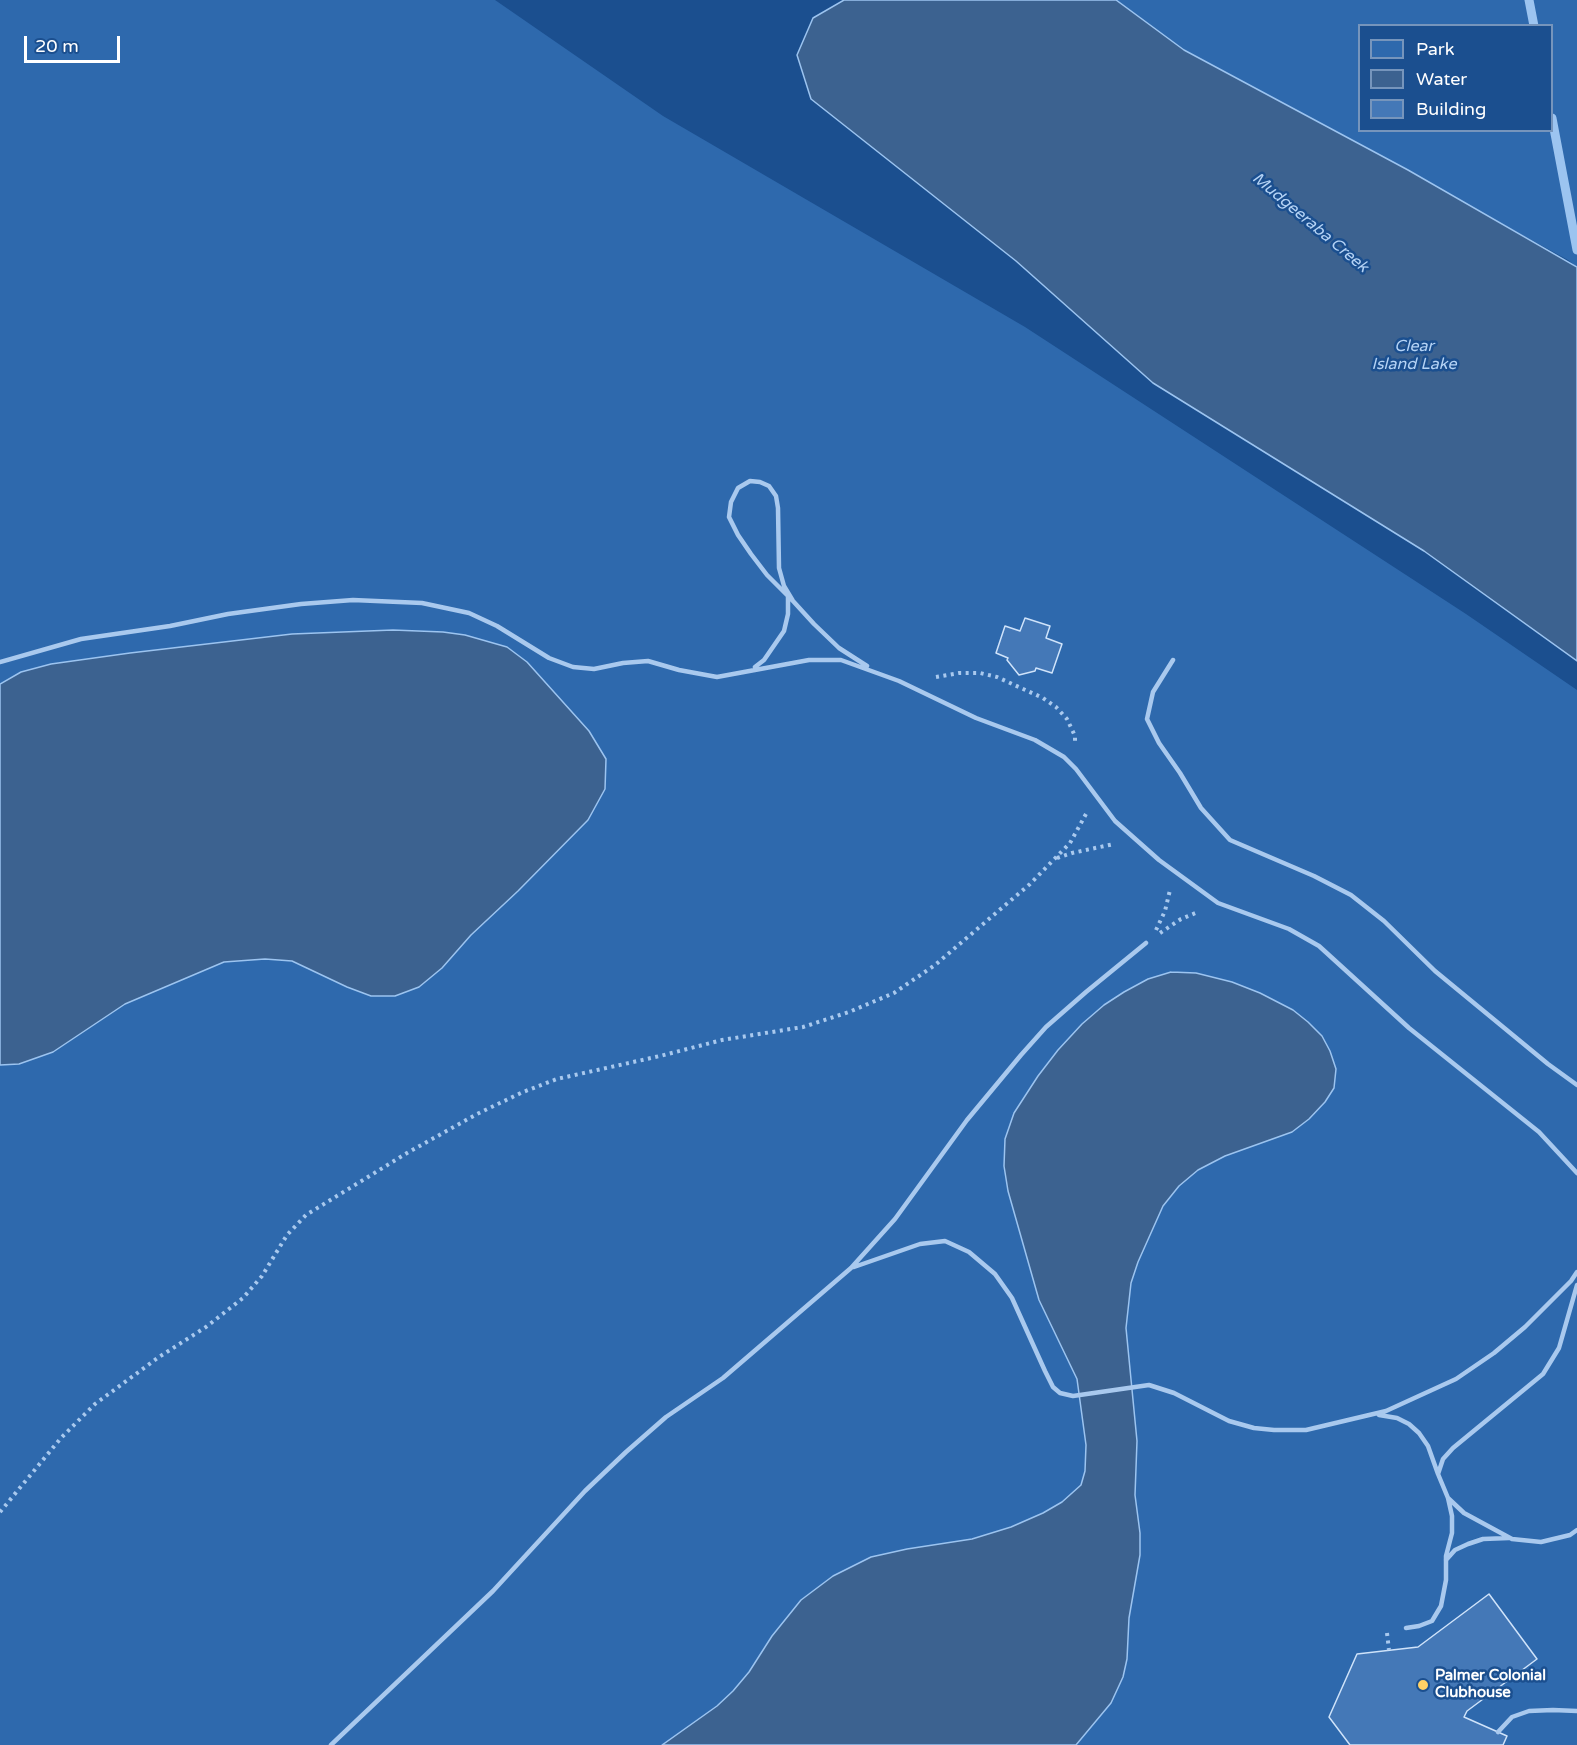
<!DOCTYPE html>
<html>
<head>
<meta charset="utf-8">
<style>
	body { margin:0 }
	#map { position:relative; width:1577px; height:1745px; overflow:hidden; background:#1b4f8f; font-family:"Varela Round",sans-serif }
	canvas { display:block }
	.legend { position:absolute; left:1358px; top:24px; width:195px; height:108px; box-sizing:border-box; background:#1b4f8f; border:2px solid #7695bc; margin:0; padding:8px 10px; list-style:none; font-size:18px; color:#fff }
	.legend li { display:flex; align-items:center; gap:12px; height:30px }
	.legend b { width:30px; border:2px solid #7695bc }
	.scale { position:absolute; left:24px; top:36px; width:96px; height:27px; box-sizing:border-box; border:3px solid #fff; border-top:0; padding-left:8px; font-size:18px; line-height:21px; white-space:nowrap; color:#fff; -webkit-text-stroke:4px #1b4f8f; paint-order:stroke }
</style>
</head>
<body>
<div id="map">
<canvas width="1577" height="1745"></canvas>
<ul class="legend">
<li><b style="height:16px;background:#2e69ad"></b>Park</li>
<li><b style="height:16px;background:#3c6290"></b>Water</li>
<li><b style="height:16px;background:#4478b7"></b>Building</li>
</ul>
<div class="scale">20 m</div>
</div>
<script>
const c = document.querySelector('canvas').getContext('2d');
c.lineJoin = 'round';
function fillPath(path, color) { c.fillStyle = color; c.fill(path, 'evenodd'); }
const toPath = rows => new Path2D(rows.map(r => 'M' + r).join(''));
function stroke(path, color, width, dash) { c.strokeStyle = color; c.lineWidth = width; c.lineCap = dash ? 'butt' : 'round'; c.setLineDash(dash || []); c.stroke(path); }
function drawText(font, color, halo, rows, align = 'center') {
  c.font = font + ' "Varela Round",sans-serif'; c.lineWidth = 5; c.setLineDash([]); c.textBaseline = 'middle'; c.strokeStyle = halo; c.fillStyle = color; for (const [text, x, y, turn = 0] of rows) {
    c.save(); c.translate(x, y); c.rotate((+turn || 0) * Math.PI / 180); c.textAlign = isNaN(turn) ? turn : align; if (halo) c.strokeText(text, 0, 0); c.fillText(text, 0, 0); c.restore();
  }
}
const green = toPath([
	[0,0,495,0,663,116,1025,327,1466,614,1577,690,1577,1745,0,1745],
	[1116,0,1577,0,1577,267,1568,260,1184,50],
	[1360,26,1552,26,1552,130,1360,130]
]);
const water = toPath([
	[844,0,1116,0,1184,50,1408,170,1577,267,1577,661,1424,551,1153,383,1016,261,811,99,797,55,813,18,844,0],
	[393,630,443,632,465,635,507,647,527,662,589,731,606,759,605,789,588,820,518,891,471,935,442,968,419,987,395,996,371,996,347,987,292,961,265,959,224,962,125,1004,53,1052,19,1064,0,1065,0,684,21,672,51,664,130,653,292,634,393,630],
	[1171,972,1196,973,1232,982,1260,993,1293,1010,1308,1022,1322,1036,1330,1051,1336,1069,1334,1088,1325,1102,1309,1119,1292,1132,1225,1156,1198,1170,1179,1186,1163,1206,1138,1262,1131,1283,1126,1328,1137,1441,1135,1495,1140,1533,1140,1555,1129,1618,1127,1659,1123,1677,1111,1703,1076,1745,662,1745,717,1706,733,1691,749,1672,772,1636,801,1600,833,1576,871,1557,907,1549,972,1539,1011,1527,1043,1513,1062,1502,1081,1485,1085,1471,1086,1445,1077,1379,1039,1300,1008,1191,1004,1166,1005,1139,1014,1113,1038,1076,1058,1050,1082,1024,1104,1005,1124,992,1148,979,1171,972]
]);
const stream = toPath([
	[1529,0,1534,26],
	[1552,118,1577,250]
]);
const building = toPath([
	[1025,618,1050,626,1046,638,1062,644,1052,673,1036,668,1035,671,1019,675,1007,660,1008,658,996,653,1005,626,1020,631,1025,618],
	[1489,1594,1537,1659,1467,1711,1464,1717,1507,1736,1503,1745,1350,1745,1329,1717,1357,1654,1418,1647,1489,1594]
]);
const path = toPath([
	[936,677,959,673,980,673,997,677,1043,698,1056,707,1067,719,1075,736,1075,742],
	[1057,858,1072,853,1114,844],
	[1156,930,1165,911,1170,890],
	[1160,933,1181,919,1198,912],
	[0,1512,61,1438,95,1404,159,1357,206,1327,243,1298,262,1276,287,1235,306,1215,407,1153,477,1114,523,1092,557,1079,660,1056,722,1040,803,1027,849,1012,894,993,935,965,1030,884,1070,843,1086,814],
	[1387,1633,1389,1650]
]);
const service = toPath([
	[793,601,767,575,751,554,738,535,729,517,731,502,738,488,750,481,760,482,769,486,776,496,778,508,779,568,784,586,793,601,814,624,839,648,867,666],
	[1173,660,1153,692,1147,719,1159,743,1180,773,1201,808,1230,840,1314,876,1351,895,1384,921,1435,971,1548,1064,1577,1085],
	[0,662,81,639,170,626,228,614,301,604,353,600,422,603,469,613,497,626,549,658,573,667,594,669,623,663,648,661,679,670,717,677,809,660,841,660,899,681,976,718,1035,740,1064,757,1076,769,1115,821,1159,860,1218,903,1289,929,1319,946,1409,1028,1539,1132,1577,1173],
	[755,667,764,660,784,631,788,614,788,597],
	[854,1267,920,1244,945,1241,969,1252,995,1274,1012,1298,1045,1371,1053,1387,1060,1393,1073,1396,1149,1385,1174,1393,1229,1421,1254,1428,1274,1430,1306,1430,1386,1411,1456,1379,1494,1353,1525,1327,1571,1281,1577,1272],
	[1379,1415,1397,1418,1409,1424,1419,1433,1428,1446,1438,1474],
	[1448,1498,1464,1513,1512,1539,1541,1542,1570,1535,1577,1530],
	[1446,1560,1455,1550,1468,1544,1483,1539,1509,1538],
	[1406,1628,1419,1626,1432,1621,1441,1606,1446,1580,1446,1556,1452,1533,1452,1516,1448,1498,1438,1474,1443,1459,1453,1448,1543,1374,1559,1348,1577,1285],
	[1498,1732,1512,1717,1529,1711,1553,1710,1577,1711],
	[331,1745,493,1591,585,1491,626,1452,666,1417,723,1378,851,1268,895,1219,967,1120,1021,1055,1046,1027,1086,992,1146,943]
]);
const markers = [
	[1423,1685,6,"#ffd166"]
];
const poiNames = [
	["Palmer Colonial",1435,1676],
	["Clubhouse",1435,1693]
];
const waterNames = [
	["Mudgeeraba Creek",1310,223,40],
	["Clear",1414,347],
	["Island Lake",1414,365]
];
fillPath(green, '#2e69ad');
fillPath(water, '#3c6290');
stroke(water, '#9cc4f0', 1.5);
stroke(stream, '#9cc4f0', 9);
fillPath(building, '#4478b7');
stroke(building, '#cfe3fa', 1.5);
stroke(path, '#a9c9ee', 4, [3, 4.5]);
stroke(service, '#a9c9ee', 4.5);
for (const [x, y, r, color] of markers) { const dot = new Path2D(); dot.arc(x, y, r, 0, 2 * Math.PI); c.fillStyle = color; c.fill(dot); stroke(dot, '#1b4f8f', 2); }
drawText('bold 15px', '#fff', '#1b4f8f', poiNames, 'left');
drawText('italic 16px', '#b5d3f5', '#1b4f8f', waterNames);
</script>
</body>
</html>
